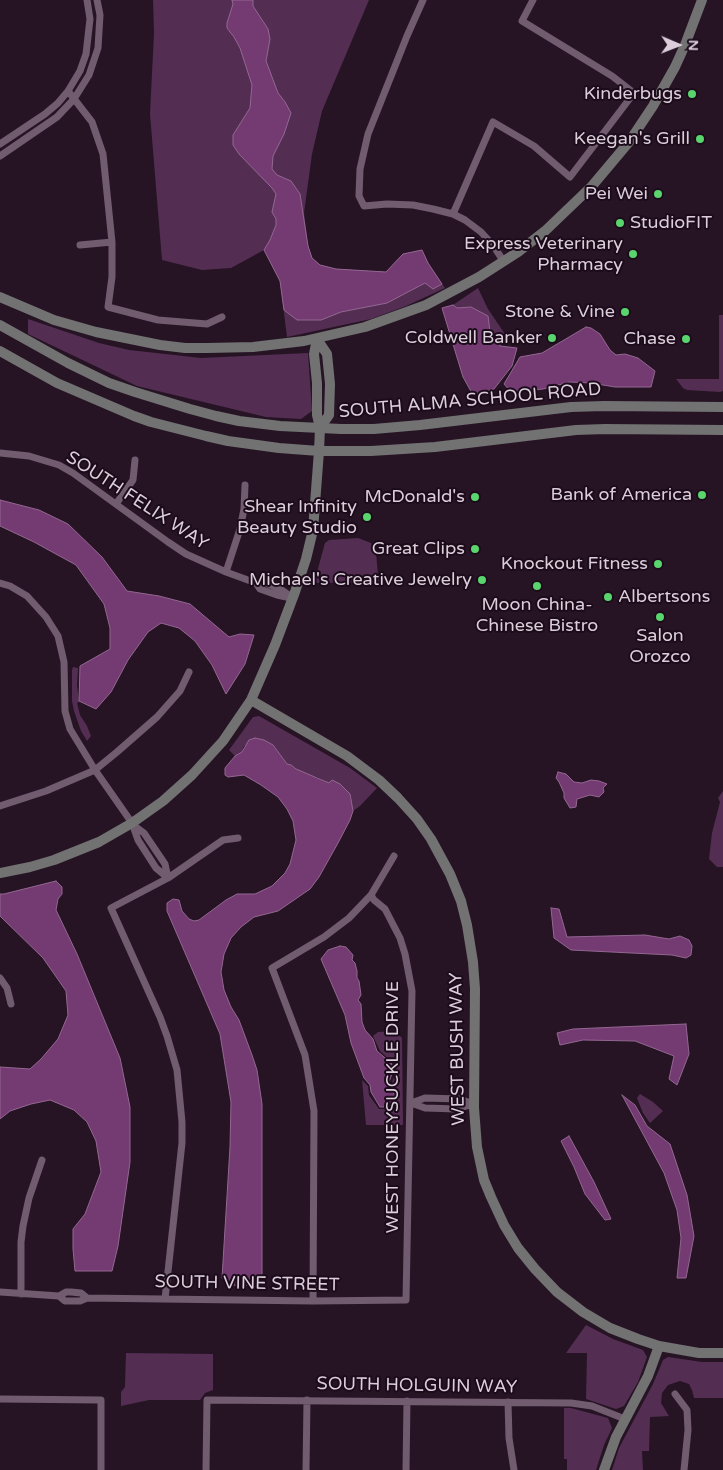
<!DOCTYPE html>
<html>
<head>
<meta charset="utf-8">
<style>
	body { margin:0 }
	#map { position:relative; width:723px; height:1470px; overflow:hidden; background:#261425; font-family:"Varela Round",sans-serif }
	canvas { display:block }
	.north { position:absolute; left:653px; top:20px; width:50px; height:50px; -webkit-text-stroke:4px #1c0b1b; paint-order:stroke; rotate:91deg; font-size:14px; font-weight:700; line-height:20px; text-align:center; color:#dbceda }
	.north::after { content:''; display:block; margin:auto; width:18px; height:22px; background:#dbceda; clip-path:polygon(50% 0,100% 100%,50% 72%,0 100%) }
</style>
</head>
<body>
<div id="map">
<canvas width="723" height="1470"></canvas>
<div class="north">N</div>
</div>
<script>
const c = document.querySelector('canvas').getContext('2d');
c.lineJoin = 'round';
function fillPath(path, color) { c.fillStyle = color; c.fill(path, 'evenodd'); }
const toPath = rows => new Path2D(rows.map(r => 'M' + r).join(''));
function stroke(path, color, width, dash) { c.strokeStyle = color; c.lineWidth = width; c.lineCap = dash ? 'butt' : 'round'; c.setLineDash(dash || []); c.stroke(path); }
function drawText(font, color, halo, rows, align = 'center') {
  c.font = font + ' "Varela Round",sans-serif'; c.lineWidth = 4; c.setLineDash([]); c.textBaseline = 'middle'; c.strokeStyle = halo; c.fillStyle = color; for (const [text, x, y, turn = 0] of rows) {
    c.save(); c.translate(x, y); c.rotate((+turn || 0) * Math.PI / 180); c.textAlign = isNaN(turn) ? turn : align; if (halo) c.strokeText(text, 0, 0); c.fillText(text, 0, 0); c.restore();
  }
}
const green = toPath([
	[153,0,369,0,322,111,312,154,304,213,308,246,312,258,320,265,337,269,386,272,403,254,422,250,428,263,445,288,406,306,371,319,287,337,280,281,264,250,231,268,202,270,162,260,150,114,154,33],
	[478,288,488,309,509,340,500,346,471,307,457,308,453,305],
	[719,315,723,315,723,391,720,392,687,390,683,388,676,379,719,379],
	[28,319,99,343,129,350,201,358,308,353,312,411,301,419,266,417,137,386,28,334],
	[358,538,371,543,376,553,378,575,391,582,314,583,325,543,329,540],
	[73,667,78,668,77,686,79,702,77,703,80,715,87,726,91,736,87,741,81,731,74,711,72,701,72,670],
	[259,716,350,768,377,788,360,806,353,811,350,794,317,777,310,776,296,769,291,765,287,764,273,745,244,746,242,752,235,756,229,750,253,717],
	[723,791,723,867,717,867,709,859,712,833,720,802,718,798],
	[395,1031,402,1038,403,1125,366,1125,362,1080,368,1086,369,1095,379,1109,388,1109,395,1104,396,1097,391,1085,396,1072,394,1064,380,1051,373,1036,378,1032],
	[640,1094,653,1102,663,1111,650,1123,643,1113,637,1098],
	[586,1325,613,1339,643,1350,647,1357,638,1382,624,1406,616,1409,586,1399,587,1353,566,1353],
	[126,1353,213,1354,213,1390,205,1393,200,1400,149,1400,121,1406,121,1392,125,1387],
	[668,1357,702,1362,723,1362,723,1398,694,1398,692,1390,689,1384,680,1381,668,1385,662,1393,661,1403,669,1416,650,1417,649,1451,642,1451,643,1470,612,1470,619,1448,653,1384,663,1360],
	[564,1408,571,1408,608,1418,612,1428,604,1445,596,1470,567,1470,567,1459,564,1459]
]);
const water = toPath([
	[232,0,253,0,253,6,268,29,270,39,266,61,278,93,285,102,291,113,284,134,273,156,272,169,277,175,291,181,300,194,308,246,312,258,320,265,336,269,386,272,403,254,422,250,428,263,442,284,433,289,425,283,387,303,341,312,321,320,297,320,284,310,280,281,264,250,270,240,276,225,276,219,272,212,276,194,272,188,239,154,233,145,233,135,250,108,252,85,240,48,234,37,227,28,227,23,233,4,232,0],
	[453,305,457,308,471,307,488,316,490,332,500,346,517,348,512,366,494,389,473,395,463,377,442,308,453,305],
	[586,327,591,328,600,334,610,350,616,355,625,354,638,358,655,371,651,387,615,387,591,383,570,382,543,389,511,392,504,384,520,357,542,353,586,327],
	[0,500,39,510,68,524,102,557,127,591,159,596,190,604,229,637,240,634,254,635,245,664,226,694,212,665,195,641,179,628,161,623,148,632,128,660,111,692,96,709,79,701,80,666,110,649,110,628,104,604,76,565,34,542,0,526,0,500],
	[255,738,264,740,273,745,287,764,291,765,296,769,329,783,332,780,340,784,350,794,353,811,350,820,338,843,319,877,310,889,278,911,254,917,241,927,231,938,224,954,221,972,224,990,231,1007,239,1020,252,1055,257,1070,262,1104,262,1274,258,1281,250,1285,243,1286,232,1285,222,1278,230,1147,231,1102,220,1034,167,911,167,903,173,899,179,900,182,911,189,919,194,921,199,920,226,900,237,894,255,894,272,886,285,873,290,864,296,840,293,821,287,809,278,797,261,785,244,775,228,777,225,775,225,768,235,756,242,752,249,740,255,738],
	[558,772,566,774,574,782,582,783,591,780,599,781,607,784,603,788,604,792,599,797,590,795,577,799,576,807,570,808,564,798,564,793,559,782,556,778,558,772],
	[56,881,62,887,62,894,58,899,56,910,77,954,120,1058,130,1107,130,1162,118,1246,112,1271,75,1271,73,1249,73,1229,85,1214,101,1172,96,1141,87,1122,74,1110,50,1100,31,1104,10,1111,0,1119,0,1067,30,1069,41,1059,58,1039,68,1015,66,991,43,958,0,916,0,894,4,894,56,881],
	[551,908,559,909,567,937,645,935,669,939,680,936,689,940,692,946,691,955,686,958,672,955,571,950,554,938,551,908],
	[340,946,346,947,353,955,352,960,355,963,357,971,357,978,359,981,361,995,358,1000,361,1004,362,1022,365,1030,373,1039,377,1051,391,1063,394,1068,389,1082,389,1085,395,1096,393,1103,387,1107,380,1107,371,1092,370,1085,364,1078,351,1043,345,1015,321,959,328,950,340,946],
	[686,1024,689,1054,677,1085,669,1079,674,1056,635,1041,583,1040,560,1045,557,1033,573,1029,686,1024],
	[622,1095,635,1105,647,1126,670,1144,687,1195,694,1236,686,1278,677,1278,681,1238,677,1210,664,1173,622,1095],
	[569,1136,594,1182,611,1219,605,1220,585,1194,574,1167,561,1141,569,1136]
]);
const street = toPath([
	[423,0,407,36,368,134,360,169,359,196,364,206,387,204,413,205,433,209,453,214,465,220,481,232,493,245,504,262],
	[68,91,92,122,103,154,112,242,112,277,108,307,158,320,207,324,222,317],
	[0,144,45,114,58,103,68,91,80,71,86,54,90,19,87,0],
	[0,156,57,117,74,99,89,75,98,48,100,15,97,0],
	[453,214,493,122,534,146,570,177,634,93,612,76,522,21,533,0],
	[80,245,112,242],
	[0,453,29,456,59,465,73,473,168,542,186,554,226,572,256,583,266,583,280,589,293,598],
	[116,504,133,480,135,460],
	[226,572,240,529,244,509,245,485],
	[0,583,10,586,27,596,46,617,58,636,64,662,65,711,70,729,95,770,132,823,138,840,156,868,168,878],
	[256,583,260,589,277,595,291,598],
	[0,806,46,791,95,770,117,752,157,717,180,691,189,672],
	[132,824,144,833,165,864,168,878],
	[0,978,7,988,11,1004],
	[411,1103,425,1108,457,1109,473,1104],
	[411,1103,425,1098,460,1099,473,1104],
	[0,1292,59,1296,65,1301,80,1301,87,1298,313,1301,406,1300,412,991,405,954,400,938,385,909,374,900,371,895],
	[21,1294,21,1242,23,1226,29,1198,42,1160],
	[59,1296,66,1292,71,1292,81,1293,87,1298],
	[165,1299,182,1143,182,1122,177,1070,167,1036,160,1017,111,908,168,878,223,840,238,838],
	[313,1301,314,1111,305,1055,272,968,324,937,349,918,371,895,394,856],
	[675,1394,687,1410,688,1430,684,1470],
	[0,1399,101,1400,101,1470],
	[508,1402,509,1438,514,1470],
	[206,1470,207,1400,571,1403,592,1406,625,1419],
	[306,1470,307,1400],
	[406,1470,407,1401]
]);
const secondary = toPath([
	[0,297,54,320,96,332,160,345,185,348,207,348,253,347,304,341,365,327,426,305,479,277,518,252,545,231,592,186,629,142,653,106,675,67,685,45,702,0],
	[0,325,68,363,109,383,135,392,190,409,216,416,239,421,280,426,341,429,374,429,420,425,571,407,604,406,723,407],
	[317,339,327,354,330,384,329,415,320,428],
	[0,351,57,383,134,416,151,422,206,436,228,441,279,448,319,451,371,451,435,447,576,430,605,429,723,430],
	[251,700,347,756,379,780,398,798,417,819,431,839,450,874,461,901,467,925,473,962,475,989,474,1108,477,1147,484,1180,491,1197,504,1225,518,1248,535,1269,557,1292,583,1312,610,1328,638,1339,659,1346,699,1353,723,1353],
	[0,873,30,867,54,860,99,842,132,823,163,801,192,775,223,741,251,700,275,645,295,592,306,559,313,530,319,451,320,428,317,415,317,383,314,354,317,339],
	[604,1470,616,1437,648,1376,659,1346]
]);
const markers = [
	[692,94,5,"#5ad56e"],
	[700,139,5,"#5ad56e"],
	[658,194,5,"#5ad56e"],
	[620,223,5,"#5ad56e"],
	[633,254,5,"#5ad56e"],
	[625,312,5,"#5ad56e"],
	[552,338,5,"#5ad56e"],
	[686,339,5,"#5ad56e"],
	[702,495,5,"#5ad56e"],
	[475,497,5,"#5ad56e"],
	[367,517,5,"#5ad56e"],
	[475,549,5,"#5ad56e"],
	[658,564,5,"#5ad56e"],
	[482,580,5,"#5ad56e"],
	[537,586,5,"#5ad56e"],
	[608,597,5,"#5ad56e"],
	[660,617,5,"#5ad56e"]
];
const poiNames = [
	["Kinderbugs",682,94],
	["Keegan's Grill",690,139],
	["Pei Wei",648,194],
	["StudioFIT",630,223,"left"],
	["Express Veterinary",623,244],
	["Pharmacy",623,265],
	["Stone & Vine",615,312],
	["Coldwell Banker",542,338],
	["Chase",676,339],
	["Bank of America",692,495],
	["McDonald's",465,497],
	["Shear Infinity",357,507],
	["Beauty Studio",357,528],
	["Great Clips",465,549],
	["Knockout Fitness",648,564],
	["Michael's Creative Jewelry",472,580],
	["Albertsons",618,597,"left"],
	["Moon China-",537,605,"center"],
	["Chinese Bistro",537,626,"center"],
	["Salon",660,636,"center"],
	["Orozco",660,657,"center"]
];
const streetNames = [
	["SOUTH ALMA SCHOOL ROAD",470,401,-5],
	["SOUTH FELIX WAY",137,501,33],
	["WEST BUSH WAY",458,1049,-91],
	["WEST HONEYSUCKLE DRIVE",393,1107,-90],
	["SOUTH VINE STREET",247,1284,1],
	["SOUTH HOLGUIN WAY",417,1386,1]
];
fillPath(green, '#532e52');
fillPath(water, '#743b72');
stroke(water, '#936791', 1);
stroke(street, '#715b6f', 7);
stroke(secondary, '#717271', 10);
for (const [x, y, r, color] of markers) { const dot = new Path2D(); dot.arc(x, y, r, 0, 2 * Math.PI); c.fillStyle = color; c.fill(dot); stroke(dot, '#1c0b1b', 2); }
drawText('18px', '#dbceda', '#1c0b1b', poiNames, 'right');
drawText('18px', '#dbceda', '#1c0b1b', streetNames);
</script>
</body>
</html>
